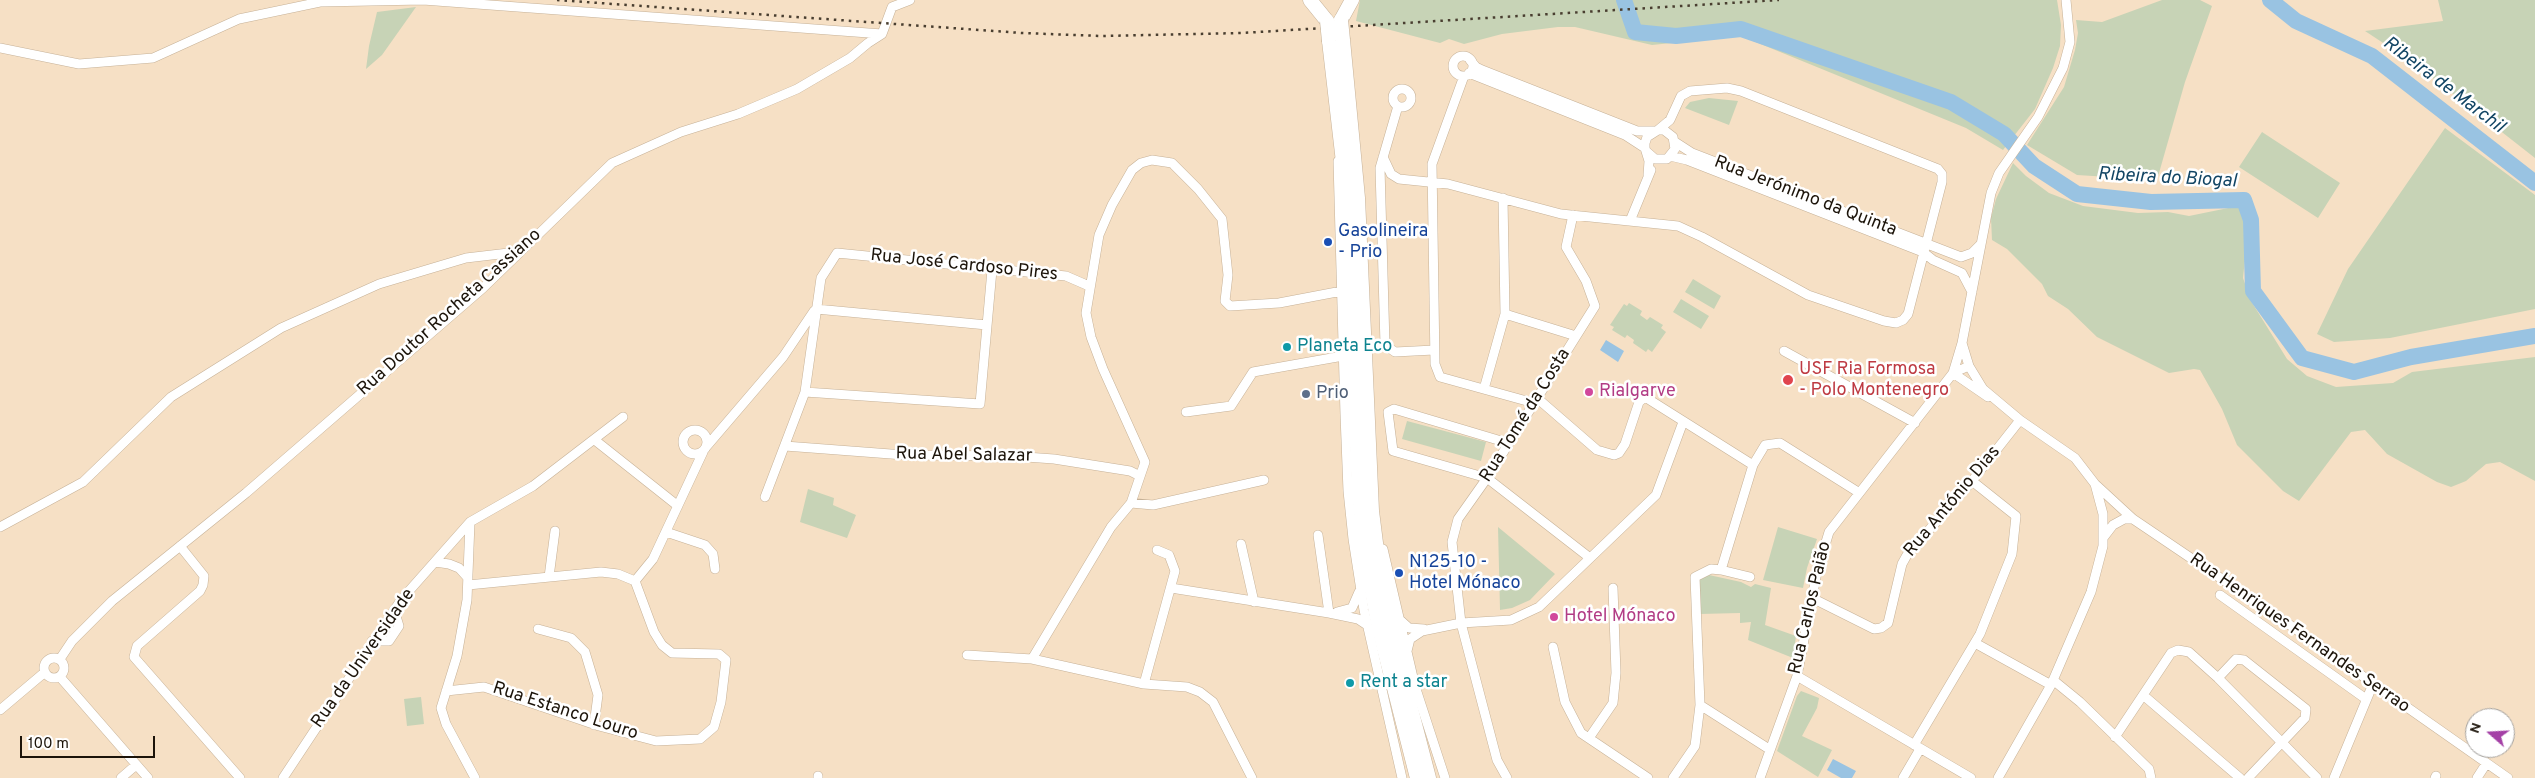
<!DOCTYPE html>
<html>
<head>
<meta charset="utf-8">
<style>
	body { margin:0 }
	#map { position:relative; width:2535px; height:778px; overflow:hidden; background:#f6e0c5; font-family:Overpass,sans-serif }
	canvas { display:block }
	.north { position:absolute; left:2465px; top:708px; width:50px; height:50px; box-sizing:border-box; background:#fff; border:1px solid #a4a19d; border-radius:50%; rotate:289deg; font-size:14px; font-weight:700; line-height:20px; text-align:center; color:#1c140a }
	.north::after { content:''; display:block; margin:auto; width:18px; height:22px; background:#a440a6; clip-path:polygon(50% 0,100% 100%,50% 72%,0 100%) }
	.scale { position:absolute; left:20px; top:736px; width:135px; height:22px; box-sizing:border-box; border:2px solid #1c140a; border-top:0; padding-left:6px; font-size:15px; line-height:18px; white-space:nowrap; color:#1c140a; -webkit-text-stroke:4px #fff; paint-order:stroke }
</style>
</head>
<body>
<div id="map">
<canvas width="2535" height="778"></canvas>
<div class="north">N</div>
<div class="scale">100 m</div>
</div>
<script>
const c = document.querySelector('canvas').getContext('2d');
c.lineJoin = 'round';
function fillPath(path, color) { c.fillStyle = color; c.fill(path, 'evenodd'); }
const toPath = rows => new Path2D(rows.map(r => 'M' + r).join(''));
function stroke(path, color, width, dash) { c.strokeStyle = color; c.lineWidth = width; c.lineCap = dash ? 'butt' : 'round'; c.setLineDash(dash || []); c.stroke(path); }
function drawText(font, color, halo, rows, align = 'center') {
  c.font = font + ' Overpass,sans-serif'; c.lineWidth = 5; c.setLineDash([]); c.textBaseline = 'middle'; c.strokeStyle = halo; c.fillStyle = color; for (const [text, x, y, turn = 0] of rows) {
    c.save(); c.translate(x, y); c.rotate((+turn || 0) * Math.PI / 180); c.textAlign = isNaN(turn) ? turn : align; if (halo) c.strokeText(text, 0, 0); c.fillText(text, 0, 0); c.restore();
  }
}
const green = toPath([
	[1360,0,2057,0,2061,25,2060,46,2053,68,2035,109,2003,150,1966,128,1741,36,1652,45,1575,27,1558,27,1502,34,1464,44,1449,39,1440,43,1356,21],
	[2162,0,2200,0,2212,6,2185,82,2157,180,2077,175,2027,145,2064,87,2075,50,2078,33,2076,20,2102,22],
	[2438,0,2535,0,2535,158,2415,64,2365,31,2443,21],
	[416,7,382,55,366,69,369,46,377,12],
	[1709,98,1738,101,1729,125,1685,108,1690,102],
	[2445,128,2535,195,2535,309,2390,338,2334,342,2317,334,2348,269],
	[2262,132,2340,183,2318,218,2239,167],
	[2013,163,2026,176,2049,193,2083,206,2138,213,2168,212,2189,216,2238,206,2243,212,2247,239,2243,278,2251,301,2287,359,2307,376,2336,387,2393,383,2412,372,2535,357,2535,481,2500,462,2486,464,2466,481,2451,487,2437,482,2387,454,2365,430,2351,432,2299,501,2283,491,2237,445,2222,409,2200,370,2194,369,2169,373,2097,337,2068,309,2048,296,2042,284,2007,249,1992,240,1991,218,1996,199],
	[1693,279,1721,296,1714,309,1685,292],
	[1681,299,1709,316,1701,329,1673,312],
	[1629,303,1642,311,1640,315,1647,320,1650,317,1663,325,1661,328,1666,332,1652,352,1648,349,1646,352,1633,343,1634,340,1627,335,1625,338,1612,330,1614,327,1610,325,1624,304,1627,306],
	[1407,421,1486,442,1481,461,1402,439],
	[808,489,834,498,833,505,856,515,847,538,800,522],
	[1498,527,1555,574,1530,600,1512,608,1500,610],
	[1778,527,1817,539,1807,568,1803,588,1763,580],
	[1709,575,1741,582,1751,587,1755,584,1771,588,1765,625,1796,636,1793,658,1748,640,1751,622,1740,623,1740,613,1700,614,1699,580,1700,577],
	[1801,691,1819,698,1817,708,1802,736,1832,750,1818,777,1777,751,1797,696],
	[421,697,424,724,407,726,404,699]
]);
const water = toPath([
	[1606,340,1624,351,1618,362,1600,350],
	[1833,759,1856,771,1852,778,1841,778,1827,770]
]);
const river = toPath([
	[1624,0,1635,32,1676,36,1741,29,1951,102,2004,134,2034,166,2077,194,2151,202,2244,200,2251,220,2253,291,2302,358,2354,372,2411,357,2535,336],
	[2270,0,2296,21,2372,56,2535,183]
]);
const street = toPath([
	[423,0,882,34],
	[882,34,892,7,910,0],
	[0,48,79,64,153,58,239,19,320,2,423,0],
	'1453 66a10 10 0 1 1 20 0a10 10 0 1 1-20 0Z',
	[1470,60,1476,67,1482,70,1637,131,1654,131],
	[1469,73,1625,135,1645,148],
	[1464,76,1432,164,1435,364,1440,377,1534,403],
	'1393 98a9 9 0 1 1 18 0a9 9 0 1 1-18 0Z',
	[1398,106,1380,168,1385,345,1395,352,1434,350],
	[1675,142,1692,153,1961,257,1972,253,1980,245],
	[1647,152,1655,159,1667,159,1675,149,1673,137,1664,130,1658,130,1647,137,1645,143,1645,148,1649,161,1648,175],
	[1670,156,1687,160,1923,252,1933,260,1962,273,1972,292],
	[1383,157,1391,174,1399,179,1448,184,1561,214,1678,226,1702,237,1808,295,1884,321,1896,323,1903,320,1908,314,1942,182,1942,174,1938,169,1741,91,1727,88,1690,91,1681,96,1670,120,1658,130],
	[1338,161,1345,415,1348,491,1353,539,1364,610,1402,778],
	[1630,221,1651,170],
	[816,309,987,325],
	[1505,314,1576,336],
	[1962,343,1969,366,1983,389,2020,420,2075,458,2095,484,2103,514,2103,546,2091,592,2051,685,1998,778],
	[1784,351,1915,423],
	[1484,389,1505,314,1503,198],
	[805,392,980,404,992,270],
	[1988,397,1953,373,1962,343,1991,193,1999,173,2038,117,2063,68,2070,42,2066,0],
	[1537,398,1597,450,1614,455,1619,453,1625,444,1639,402,1645,397,1753,465,1765,445,1780,443,1858,492],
	[1186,412,1231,406,1253,372,1343,356],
	'683 442a12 12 0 1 1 24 0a12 12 0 1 1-24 0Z',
	[596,441,678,506],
	[1508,443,1394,409,1388,412,1393,451,1487,478,1590,558],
	[785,446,904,455,1012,456,1054,459,1130,471,1140,476],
	[706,447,783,357,814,311],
	[2095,484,2133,519,2287,623,2508,778],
	[765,497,805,392,821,278,837,253,1066,276,1089,286],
	[1131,503,1145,462,1103,369,1091,337,1086,313,1099,235,1112,205,1132,170,1141,163,1152,160,1172,163,1198,189,1222,219,1228,275,1225,301,1230,306,1279,303,1342,291],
	[470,522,467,600,457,656,441,708,446,724,475,778],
	[0,527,83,482,171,397,281,328,379,284,466,258,517,252],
	[666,532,705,545,713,554,715,569],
	[1318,535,1329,613],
	[2103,538,2113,525,2124,519,2133,519],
	[1241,544,1254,602],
	[180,546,204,576,203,585,200,591,137,646,134,657,240,778],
	[1383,549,1415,686,1445,778],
	[435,562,449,564,459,568,468,578],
	[1721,570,1750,577],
	[549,577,555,531],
	[635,581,653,559,703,452],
	[1171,588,1329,613,1358,619,1367,625],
	[2220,595,2366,699],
	[1812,598,1874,629,1881,628,1888,623,1902,564,1907,555,1972,481,2020,420],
	[1337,612,1352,608,1359,592],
	[1399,619,1409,628,1424,629],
	[538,629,571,638,585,652,598,695,594,725],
	[372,641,389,641,399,626,394,610],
	[1975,643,2051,685],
	[1553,647,1565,702,1581,733,1648,778],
	[1407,651,1410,639,1422,631,1461,623,1511,620,1539,607,1656,495,1683,422],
	[967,655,1032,659,1144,684,1187,687,1200,692,1213,702,1252,778],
	'44 668a10 10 0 1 1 20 0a10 10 0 1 1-20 0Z',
	[60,659,72,641,112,601,246,493,483,288,612,163,681,132,738,114,797,89,850,58,868,43,882,34],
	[1032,659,1111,527,1131,503,1153,505,1264,480],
	[1797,676,1971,778],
	[60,677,148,778],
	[2218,678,2236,659,2244,660,2306,709,2305,718,2248,778],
	[2053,680,2080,702,2149,769,2151,778],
	[1144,684,1175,571,1169,555,1157,550],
	[446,691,484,687,599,726,656,741,700,739,714,727,721,702,726,660,719,654,672,653,662,645,654,632,635,581,618,574,601,572,468,585],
	[2143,695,2240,778],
	[1700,705,1769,749],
	[0,710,45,672],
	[2115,737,2171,653,2178,650,2189,652,2218,678,2317,778],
	[1589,738,1613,703,1616,673,1613,588],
	[1914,745,1980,634,2012,554,2016,516,1972,481],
	[121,778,136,765],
	[283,778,401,600,470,522,533,486,623,417],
	[818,778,818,776],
	[1507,778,1497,760,1461,623,1452,542,1458,519,1487,478,1595,306,1586,281,1566,247,1573,215],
	[1673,778,1695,746,1700,705,1695,577,1711,569,1721,570,1753,465],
	[1760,778,1797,676,1817,572,1829,532,1953,373,1969,366],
	[1903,778,1920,749],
	[2334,778,2373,684],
	[2435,778,2436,776],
	[2477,778,2486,764]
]);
const primary = toPath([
	[1310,0,1327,21],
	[1341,20,1352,0],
	[1343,40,1358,198,1372,511,1379,567,1396,651,1429,778],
	[1329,41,1346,188,1359,494,1365,554,1379,629,1417,778]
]);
const rail = toPath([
	[557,0,1022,33,1101,36,1242,33,1779,0]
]);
const primaryBridge = toPath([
	[1341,20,1343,40],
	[1327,21,1329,41]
]);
const markers = [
	[1328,242,5,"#1a4fb4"],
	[1287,347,5,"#0f9aa8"],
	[1788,380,6,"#e0444e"],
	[1589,392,5,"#d1479c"],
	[1306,394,5,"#5c6f8a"],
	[1399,573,5,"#1a4fb4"],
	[1554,617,5,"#d1479c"],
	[1350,683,5,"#0f9aa8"]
];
const streetNames = [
	["Rua Jerónimo da Quinta",1805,197,21],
	["Rua José Cardoso Pires",964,266,6],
	["Rua Doutor Rocheta Cassiano",450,313,-42],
	["Rua Tomé da Costa",1526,416,-58],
	["Rua Abel Salazar",964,456,1],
	["Rua António Dias",1953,502,-50],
	["Rua Carlos Paião",1811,608,-77],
	["Rua Henriques Fernandes Serrao",2299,634,35],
	["Rua da Universidade",364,659,-55],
	["Rua Estanco Louro",565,712,18]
];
const transitNames = [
	["Gasolineira",1338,232],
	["- Prio",1338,253],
	["N125-10 -",1409,563],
	["Hotel Mónaco",1409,584]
];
const cultureNames = [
	["Planeta Eco",1297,347],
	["Rent a star",1360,683]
];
const healthNames = [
	["USF Ria Formosa",1799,370],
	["- Polo Montenegro",1799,391]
];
const hotelNames = [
	["Rialgarve",1599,392],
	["Hotel Mónaco",1564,617]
];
const serviceNames = [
	["Prio",1316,394]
];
const waterNames = [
	["Ribeira de Marchil",2443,86,37],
	["Ribeira do Biogal",2167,179,3]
];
fillPath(green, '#c7d3b6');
fillPath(water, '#99c3e2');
stroke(river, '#99c3e2', 16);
stroke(street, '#c6b197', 10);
stroke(primary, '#c6b197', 15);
stroke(street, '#fff', 9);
stroke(primary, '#fff', 14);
stroke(rail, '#493e30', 2.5, [2.5, 5]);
stroke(primaryBridge, '#c6b197', 15, []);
stroke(primaryBridge, '#fff', 14);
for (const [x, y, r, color] of markers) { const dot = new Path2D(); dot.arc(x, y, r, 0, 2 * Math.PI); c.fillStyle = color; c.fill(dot); stroke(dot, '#fff', 2); }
drawText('18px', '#1c140a', '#fff', streetNames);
drawText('18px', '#164399', '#fff', transitNames, 'left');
drawText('18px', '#0d838f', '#fff', cultureNames, 'left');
drawText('18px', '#be3a42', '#fff', healthNames, 'left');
drawText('18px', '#b23c85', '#fff', hotelNames, 'left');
drawText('18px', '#4e5e75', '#fff', serviceNames, 'left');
drawText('italic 19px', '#124564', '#fff', waterNames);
</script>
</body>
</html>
